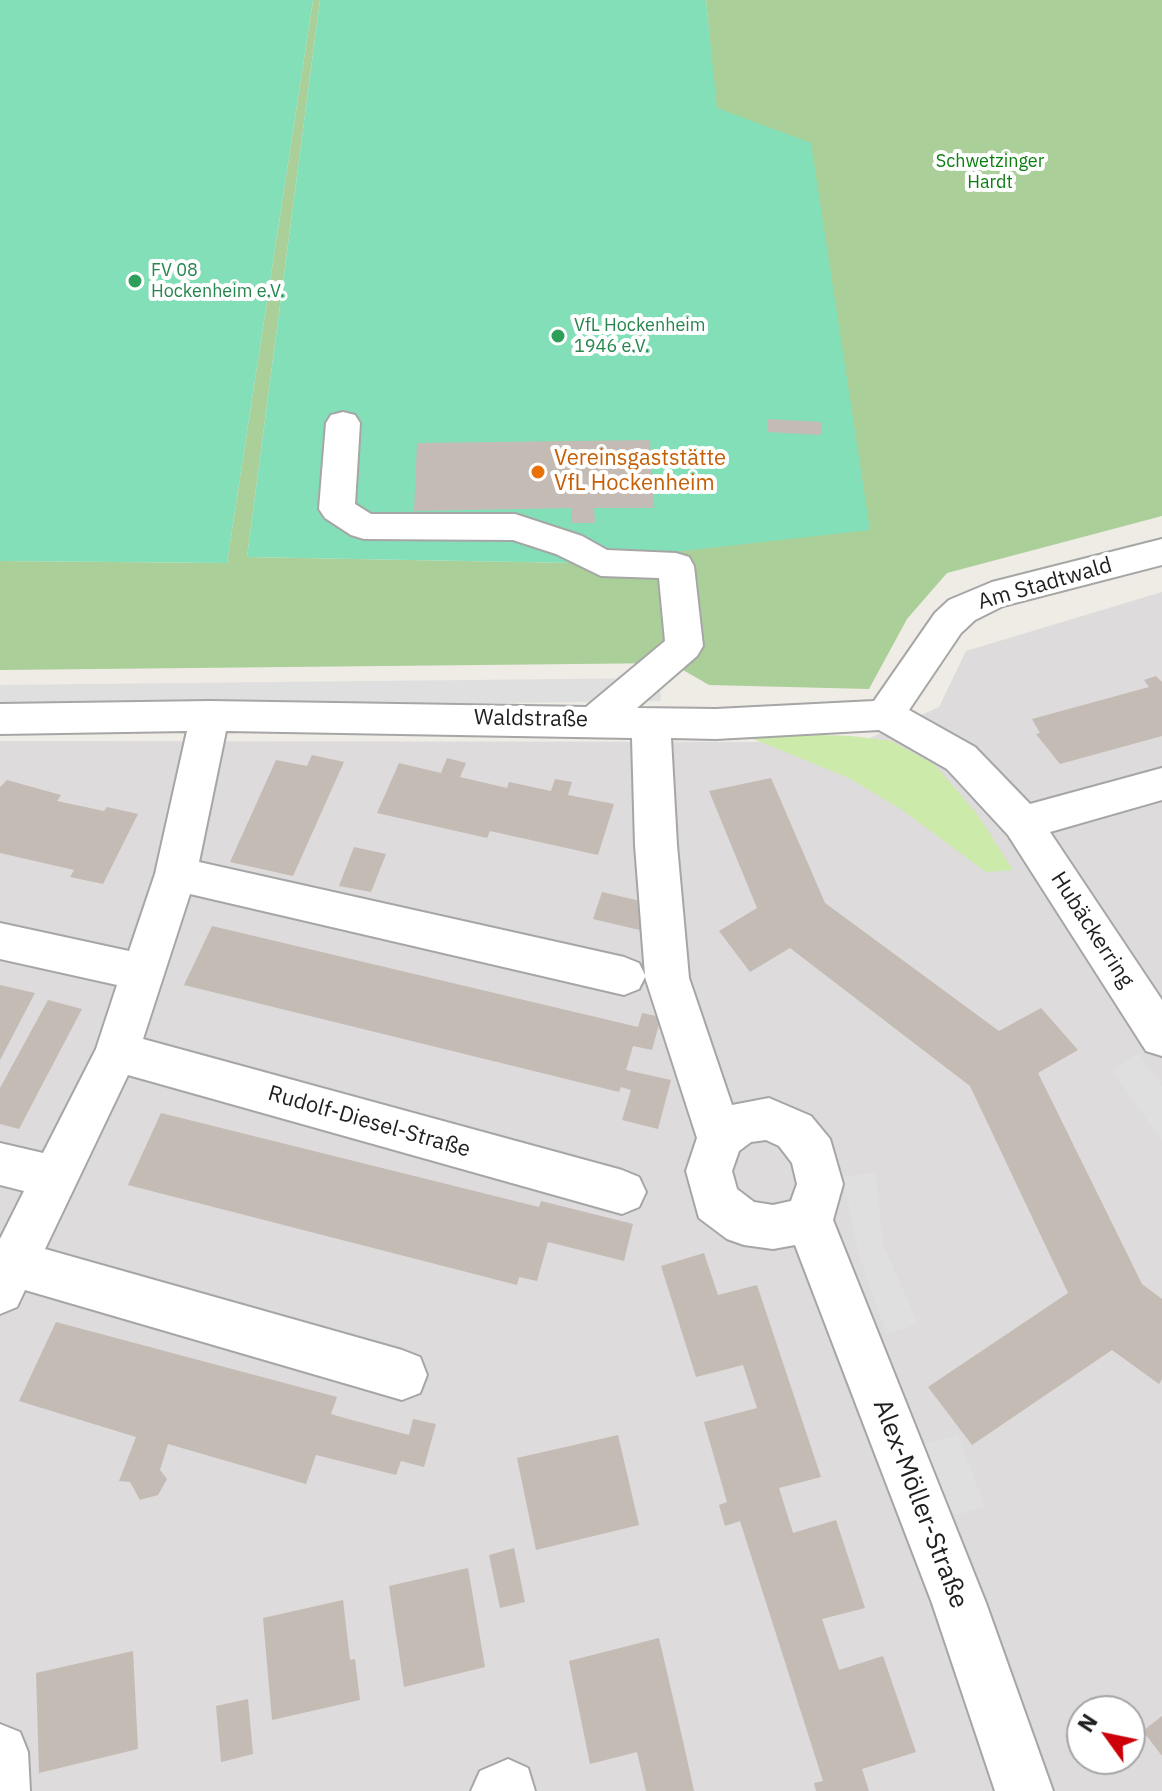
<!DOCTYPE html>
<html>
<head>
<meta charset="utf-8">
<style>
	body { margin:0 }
	#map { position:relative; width:1162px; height:1791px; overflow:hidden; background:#efebe5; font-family:"IBM Plex Sans",sans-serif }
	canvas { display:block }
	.north { position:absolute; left:1066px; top:1695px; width:80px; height:80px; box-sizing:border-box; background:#fff; border:2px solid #a5a5a5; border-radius:50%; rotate:303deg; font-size:22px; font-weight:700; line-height:32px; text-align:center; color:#1f1f1f }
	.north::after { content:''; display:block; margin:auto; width:28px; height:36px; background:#cd000a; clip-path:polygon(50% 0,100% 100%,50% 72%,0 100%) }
</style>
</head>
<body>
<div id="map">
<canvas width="1162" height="1791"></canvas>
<div class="north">N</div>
</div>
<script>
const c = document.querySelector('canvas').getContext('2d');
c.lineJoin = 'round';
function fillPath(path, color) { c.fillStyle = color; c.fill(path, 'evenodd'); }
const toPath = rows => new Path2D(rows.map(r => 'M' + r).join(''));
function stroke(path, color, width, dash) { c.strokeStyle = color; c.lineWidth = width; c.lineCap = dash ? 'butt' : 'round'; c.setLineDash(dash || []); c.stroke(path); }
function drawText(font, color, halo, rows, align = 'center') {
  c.font = font + ' "IBM Plex Sans",sans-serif'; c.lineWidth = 8; c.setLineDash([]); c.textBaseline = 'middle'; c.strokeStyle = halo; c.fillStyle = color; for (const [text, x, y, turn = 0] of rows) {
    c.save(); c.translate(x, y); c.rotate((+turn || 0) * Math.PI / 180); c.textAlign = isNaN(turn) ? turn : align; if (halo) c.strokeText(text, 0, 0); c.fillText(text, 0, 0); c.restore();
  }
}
const residential = toPath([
	[1162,592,1162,1791,0,1791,0,741,861,742,939,707,966,651],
	[1082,1711,1130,1711,1130,1759,1082,1759]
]);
const grass = toPath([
	[736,732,851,736,891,741,934,764,977,814,1013,870,986,872,902,810,849,778]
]);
const forest = toPath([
	[313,0,320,0,247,557,575,563,870,529,716,108,706,0,1162,0,1162,516,947,573,907,619,869,689,709,685,671,663,0,670,0,561,227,563]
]);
const pitch = toPath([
	[0,0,313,0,227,563,0,561],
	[320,0,706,0,717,108,811,143,870,530,575,563,247,557]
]);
const parking = toPath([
	[659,678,661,701,0,709,0,685],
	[1139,1053,1162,1086,1162,1142,1112,1070],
	[875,1172,884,1247,918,1323,887,1335,859,1256,843,1177],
	[958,1435,985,1507,946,1518,920,1444]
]);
const building = toPath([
	[768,419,821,422,821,435,767,432],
	[650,440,654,508,594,508,595,523,571,523,571,508,414,511,417,443],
	[1156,676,1162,682,1162,736,1060,764,1036,734,1040,733,1032,719,1149,687,1144,680],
	[312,755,344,762,293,876,230,862,276,760,307,766],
	[447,758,466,763,460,777,507,788,509,782,551,791,555,779,572,782,568,795,614,804,598,855,490,831,487,838,377,813,399,763,441,773],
	[771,778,825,903,999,1031,1041,1008,1078,1050,1038,1073,1142,1284,1162,1299,1162,1379,1159,1384,1112,1350,972,1445,928,1387,1068,1293,970,1086,790,948,750,972,719,931,757,908,709,791],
	[7,780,61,795,57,801,104,811,107,807,138,814,103,884,70,877,74,870,0,853,0,787],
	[354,847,386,854,371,892,339,886],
	[602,892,653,904,644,931,593,919],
	[212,926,638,1027,642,1013,661,1017,652,1050,633,1046,626,1070,671,1080,658,1129,622,1120,631,1090,621,1087,619,1092,184,985],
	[0,985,35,993,0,1060],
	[48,1000,82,1009,19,1129,0,1124,0,1088],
	[161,1113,539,1207,541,1201,633,1224,624,1261,548,1242,537,1281,519,1277,517,1285,128,1185],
	[704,1253,718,1295,757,1285,821,1477,779,1488,793,1533,836,1520,865,1608,822,1619,839,1670,883,1656,916,1752,862,1769,869,1791,816,1791,814,1783,823,1781,740,1521,725,1526,719,1505,727,1502,704,1422,757,1408,743,1365,696,1377,661,1266],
	[56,1322,337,1397,331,1414,348,1419,409,1435,413,1419,436,1424,424,1467,401,1461,396,1475,316,1455,306,1484,168,1444,160,1470,167,1479,158,1495,140,1500,130,1482,119,1481,136,1437,19,1401],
	[618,1435,639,1525,536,1550,517,1458],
	[514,1548,525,1602,500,1608,489,1555],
	[468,1568,485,1667,404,1687,389,1586],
	[343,1600,350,1660,355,1659,360,1700,272,1720,263,1618],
	[659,1638,683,1741,694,1791,646,1791,637,1752,590,1764,569,1661],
	[133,1651,138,1749,39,1773,36,1673],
	[248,1699,253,1754,221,1762,216,1706],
	[1162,1716,1162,1756,1143,1731]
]);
const minor = toPath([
	[343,412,355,415,360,423,355,504,371,514,515,514,582,536,607,550,676,553,689,557,694,566,703,646,697,656,637,708,716,709,874,701,935,613,949,600,992,582,1162,539,1162,565,1003,606,975,620,961,633,909,710,975,747,1030,804,1162,768,1162,800,1050,832,1162,1000,1162,1056,1146,1051,1008,835,947,769,879,730,716,739,671,738,677,845,689,978,732,1105,769,1098,811,1116,830,1139,843,1184,833,1220,986,1603,1053,1791,995,1791,932,1603,795,1245,773,1249,744,1245,727,1239,699,1218,686,1171,697,1138,645,977,639,989,624,995,190,894,143,1039,622,1170,639,1177,646,1192,639,1207,622,1214,128,1075,45,1249,402,1350,420,1357,427,1375,420,1393,402,1400,25,1290,17,1307,0,1314,0,1239,24,1191,0,1185,0,1143,43,1153,96,1049,117,985,0,959,0,923,129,951,155,874,187,731,0,734,0,704,210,701,586,707,665,641,659,578,601,576,556,554,513,540,364,539,351,535,325,518,319,509,326,423,331,415,343,412],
	[226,731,632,738,635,845,645,975,639,963,624,957,199,862,226,731],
	[766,1140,779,1146,792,1163,797,1184,791,1201,773,1205,754,1202,737,1189,732,1171,739,1151,751,1142,766,1140],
	[0,1724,20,1732,28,1752,30,1791,0,1791,0,1724],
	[508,1759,528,1768,535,1791,471,1791,480,1771,508,1759]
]);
const markers = [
	[135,281,8,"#2e9e5b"],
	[558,336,8,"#2e9e5b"],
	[538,472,8,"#e8710a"]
];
const farParknames = [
	["Schwetzinger",990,162],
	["Hardt",990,183]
];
const farLeisurenames = [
	["FV 08",151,271],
	["Hockenheim e.V.",151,292],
	["VfL Hockenheim",574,326],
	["1946 e.V.",574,347]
];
const foodNames = [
	["Vereinsgaststätte",554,459],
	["VfL Hockenheim",554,484]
];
const streetNames = [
	["Am Stadtwald",1045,584,-16],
	["Waldstraße",531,719,1],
	["Hubäckerring",1092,930,57],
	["Rudolf-Diesel-Straße",369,1122,16]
];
const nearStreetnames = [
	["Alex-Möller-Straße",920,1504,69]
];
fillPath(residential, '#dddbdb');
fillPath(grass, '#cceaaa');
fillPath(forest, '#abcf99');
fillPath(pitch, '#82dfb7');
fillPath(parking, '#dfdfdf');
fillPath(building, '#c4bbb4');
stroke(minor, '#a6a6a6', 4);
fillPath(minor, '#fff');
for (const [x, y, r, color] of markers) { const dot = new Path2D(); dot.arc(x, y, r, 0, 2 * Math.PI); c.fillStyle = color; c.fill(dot); stroke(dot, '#fff', 3); }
drawText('18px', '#0b7e0f', '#fff', farParknames);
drawText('18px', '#27864d', '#fff', farLeisurenames, 'left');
drawText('22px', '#c56008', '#fff', foodNames, 'left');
drawText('22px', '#1f1f1f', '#fff', streetNames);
drawText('26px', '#1f1f1f', '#fff', nearStreetnames);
</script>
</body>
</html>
